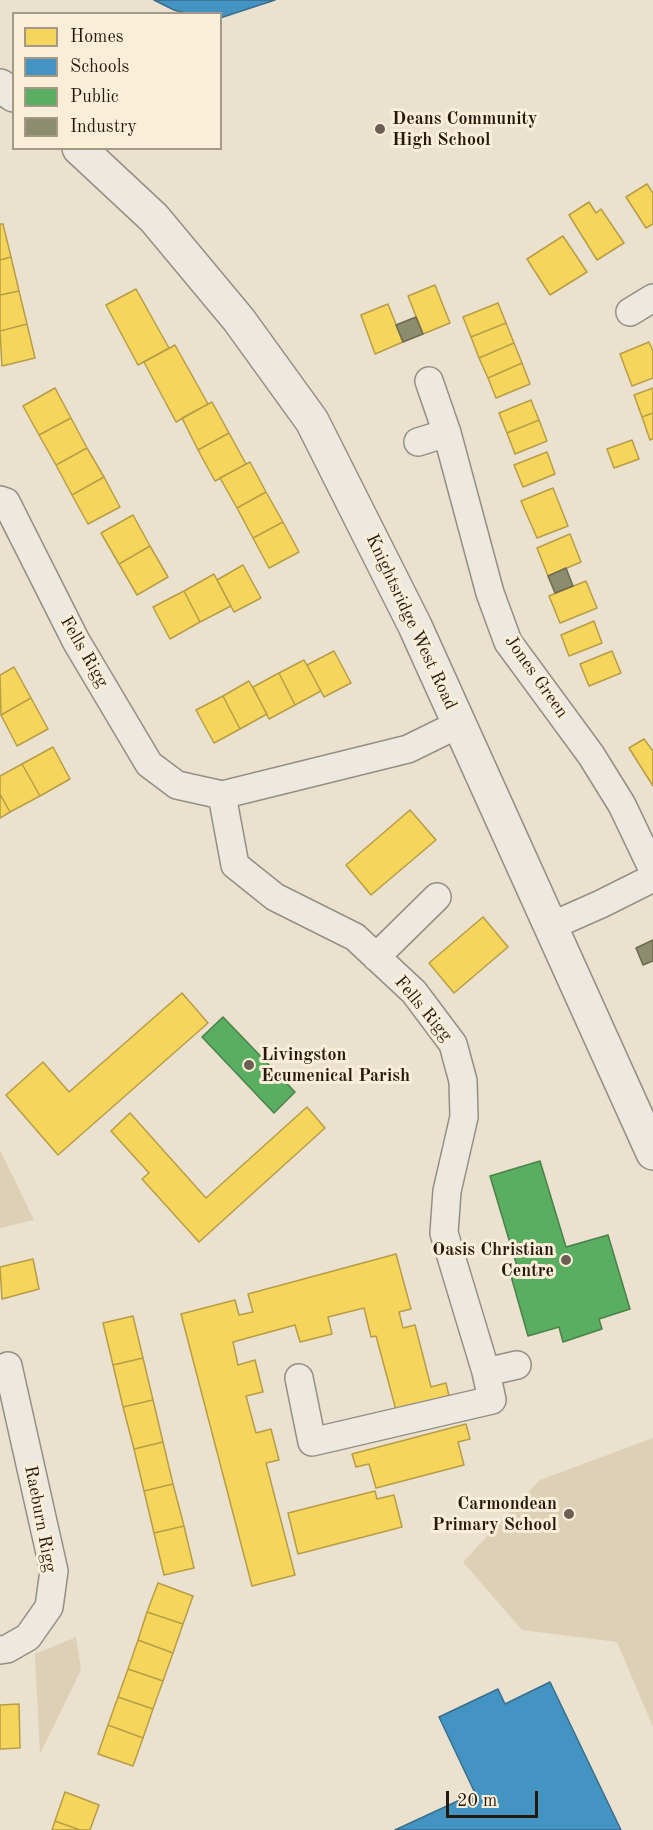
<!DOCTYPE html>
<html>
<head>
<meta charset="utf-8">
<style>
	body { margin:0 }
	#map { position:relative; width:653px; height:1830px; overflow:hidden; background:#eae1cf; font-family:"Old Standard TT",serif }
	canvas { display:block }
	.legend { position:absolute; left:12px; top:12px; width:210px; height:138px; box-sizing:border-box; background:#f9eed8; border:2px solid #a49987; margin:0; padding:8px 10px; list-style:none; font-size:18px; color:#25190e }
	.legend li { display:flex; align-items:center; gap:12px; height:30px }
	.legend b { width:30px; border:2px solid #a49987 }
	.scale { position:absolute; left:446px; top:1791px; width:92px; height:27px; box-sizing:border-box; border:3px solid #25190e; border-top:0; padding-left:8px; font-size:18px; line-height:21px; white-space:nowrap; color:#25190e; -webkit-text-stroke:4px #f9eed8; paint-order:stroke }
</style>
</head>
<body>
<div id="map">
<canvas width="653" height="1830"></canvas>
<ul class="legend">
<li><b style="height:16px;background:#f6d55c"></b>Homes</li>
<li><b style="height:16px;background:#4393c3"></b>Schools</li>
<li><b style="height:16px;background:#5aae61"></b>Public</li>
<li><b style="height:16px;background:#8c8c6e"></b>Industry</li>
</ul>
<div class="scale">20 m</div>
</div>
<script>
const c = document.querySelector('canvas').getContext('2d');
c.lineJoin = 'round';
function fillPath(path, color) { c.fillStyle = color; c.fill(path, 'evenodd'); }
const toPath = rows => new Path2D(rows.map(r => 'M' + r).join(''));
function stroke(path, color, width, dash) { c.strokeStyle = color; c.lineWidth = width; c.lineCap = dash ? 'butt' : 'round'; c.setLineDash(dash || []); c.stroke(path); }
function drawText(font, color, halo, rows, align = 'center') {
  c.font = font + ' "Old Standard TT",serif'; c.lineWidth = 6; c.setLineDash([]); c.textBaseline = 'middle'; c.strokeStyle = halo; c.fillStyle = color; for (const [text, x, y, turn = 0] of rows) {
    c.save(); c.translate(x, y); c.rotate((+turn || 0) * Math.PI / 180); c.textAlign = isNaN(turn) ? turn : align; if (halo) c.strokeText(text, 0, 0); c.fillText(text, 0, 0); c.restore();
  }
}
const green = toPath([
	[0,1150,34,1220,0,1228],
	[653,1438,653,1727,617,1642,522,1630,463,1562,540,1480],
	[76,1637,81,1670,40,1754,35,1654]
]);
const homes = toPath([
	[647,184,653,193,653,224,646,228,626,197,647,184],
	[589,202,596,213,601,209,624,243,597,260,569,215,589,202],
	[0,224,3,224,11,257,0,260,0,224],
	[563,236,587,272,550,295,527,259,563,236],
	[11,257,19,291,0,295,0,260,11,257],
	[435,285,450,323,423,334,408,296,435,285],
	[136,289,169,348,138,365,106,305,136,289],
	[19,291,27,324,0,331,0,295,19,291],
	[498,303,506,323,471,337,463,317,498,303],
	[388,304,403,342,375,354,361,315,388,304],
	[506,323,514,343,479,358,471,337,506,323],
	[27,324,35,358,2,366,0,331,27,324],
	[649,342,653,351,653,378,632,386,620,354,649,342],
	[514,343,522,363,488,378,479,358,514,343],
	[175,345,208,404,176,422,144,362,175,345],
	[522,363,530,384,496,398,488,378,522,363],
	[55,388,71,418,39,435,23,406,55,388],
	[653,388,653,413,642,417,634,395,653,388],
	[531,400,539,420,507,433,499,413,531,400],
	[212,402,229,433,198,450,182,418,212,402],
	[653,413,653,439,650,440,642,417,653,413],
	[71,418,87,448,56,465,39,435,71,418],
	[539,420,547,441,515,454,507,433,539,420],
	[229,433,246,464,215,481,198,450,229,433],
	[632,440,639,459,614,468,607,449,632,440],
	[87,448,104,477,72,495,56,465,87,448],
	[547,452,555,474,523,487,514,465,547,452],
	[250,462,266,492,237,508,220,478,250,462],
	[104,477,120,507,88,524,72,495,104,477],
	[553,488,568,526,537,538,521,501,553,488],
	[266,492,283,522,253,538,237,508,266,492],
	[133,515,150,546,119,564,101,533,133,515],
	[283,522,299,552,269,568,253,538,283,522],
	[570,534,581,562,548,576,537,548,570,534],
	[150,546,168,577,137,595,119,564,150,546],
	[243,565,261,598,234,612,217,580,243,565],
	[214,574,231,606,200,622,184,591,214,574],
	[586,581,597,608,560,623,549,596,586,581],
	[184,591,200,622,170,639,153,607,184,591],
	[594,621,602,643,569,656,561,635,594,621],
	[334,651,351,683,324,697,307,665,334,651],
	[612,651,621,673,589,686,580,664,612,651],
	[304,660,321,691,295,705,279,673,304,660],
	[14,667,31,698,1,715,0,675,14,667],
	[279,673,295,705,269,719,253,687,279,673],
	[249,681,267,714,240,729,223,696,249,681],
	[223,696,240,729,214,743,196,710,223,696],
	[31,698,48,729,17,746,1,715,31,698],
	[644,739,653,751,653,786,629,748,644,739],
	[53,747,70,779,40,796,22,764,53,747],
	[22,764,40,796,10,812,0,794,0,776,22,764],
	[0,794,10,812,0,818,0,794],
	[410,810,436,840,371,895,346,865,410,810],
	[483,917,508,947,454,993,429,963,483,917],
	[182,993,208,1023,58,1155,6,1095,43,1062,69,1092,182,993],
	[307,1107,325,1128,199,1242,142,1179,149,1173,111,1131,130,1113,206,1198,307,1107],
	[396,1254,411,1309,399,1312,403,1328,415,1325,431,1387,446,1383,449,1396,396,1410,376,1336,371,1337,364,1308,328,1317,332,1334,300,1342,295,1325,233,1342,238,1365,255,1360,263,1392,246,1396,256,1433,271,1429,279,1460,266,1463,295,1575,252,1586,181,1314,235,1300,239,1315,253,1312,248,1294,396,1254],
	[33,1259,39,1289,2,1299,0,1267,33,1259],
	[133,1316,143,1358,113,1365,103,1323,133,1316],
	[143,1358,153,1400,123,1407,113,1365,143,1358],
	[153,1400,163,1442,134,1449,123,1407,153,1400],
	[466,1424,470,1439,458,1442,464,1465,376,1488,369,1464,356,1467,352,1454,466,1424],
	[163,1442,173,1484,144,1491,134,1449,163,1442],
	[173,1484,184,1526,154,1533,144,1491,173,1484],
	[375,1491,377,1499,394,1495,402,1527,298,1554,288,1513,375,1491],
	[184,1526,194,1568,164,1575,154,1533,184,1526],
	[158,1583,193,1596,183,1624,147,1612,158,1583],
	[147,1612,183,1624,173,1653,138,1640,147,1612],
	[138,1640,173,1653,163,1681,128,1669,138,1640],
	[128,1669,163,1681,153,1709,118,1697,128,1669],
	[118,1697,153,1709,143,1738,108,1725,118,1697],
	[19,1704,20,1748,0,1749,0,1705,19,1704],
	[108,1725,143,1738,133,1766,98,1754,108,1725],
	[65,1792,99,1805,90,1830,80,1830,55,1821,65,1792],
	[55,1821,80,1830,52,1830,55,1821]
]);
const schools = toPath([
	[154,0,275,0,220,18,220,14,189,14,174,10,154,0],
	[550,1682,621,1830,395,1830,475,1793,439,1717,498,1689,505,1704,550,1682]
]);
const public = toPath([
	[223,1017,295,1092,274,1113,202,1037,223,1017],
	[540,1161,566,1247,608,1235,630,1309,599,1319,602,1329,563,1342,559,1327,528,1336,511,1276,519,1273,490,1176,540,1161]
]);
const industry = toPath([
	[416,317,423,334,403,342,396,325,416,317],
	[566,568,573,586,555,593,548,576,566,568],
	[653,940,653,961,643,965,636,948,653,940]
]);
const minor = toPath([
	[630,312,653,298],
	[429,381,447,433,490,593,508,642,591,755,622,805,653,870],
	[418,442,447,433],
	[0,500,6,502,76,641,149,764,177,785,222,795,408,749,459,724],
	[222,795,235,865,275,897,355,937,414,992,453,1044,463,1081,464,1117,447,1191,444,1233,486,1372,492,1400,312,1442,299,1378],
	[549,927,601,904,653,878],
	[376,957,437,897],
	[486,1372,517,1365],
	[0,1650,7,1649,28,1637,49,1607,54,1571,8,1366]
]);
const tertiary = toPath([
	[0,86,14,95],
	[79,148,154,218,239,320,312,421,415,626,653,1153]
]);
const markers = [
	[380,129,6,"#6a5f52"],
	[249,1065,6,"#6a5f52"],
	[566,1260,6,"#6a5f52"],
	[569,1514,6,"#6a5f52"]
];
const poiNames = [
	["Deans Community",392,119],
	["High School",392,140],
	["Livingston",261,1055],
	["Ecumenical Parish",261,1076],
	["Oasis Christian",554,1250,"right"],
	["Centre",554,1271,"right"],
	["Carmondean",557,1504,"right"],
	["Primary School",557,1525,"right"]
];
const streetNames = [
	["Knightsridge West Road",411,622,65],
	["Fells Rigg",84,652,60],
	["Jones Green",536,677,55],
	["Fells Rigg",423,1009,50],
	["Raeburn Rigg",40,1519,79]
];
fillPath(green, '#ddd0b7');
fillPath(homes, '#f6d55c');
stroke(homes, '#b79d45', 1.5);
fillPath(schools, '#4393c3');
stroke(schools, '#3a6e8d', 1.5);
fillPath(public, '#5aae61');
stroke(public, '#4a8148', 1.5);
fillPath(industry, '#8c8c6e');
stroke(industry, '#6d6a51', 1.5);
stroke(minor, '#958e83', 30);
stroke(tertiary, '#958e83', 36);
stroke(minor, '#ede9e0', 27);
stroke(tertiary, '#ede9e0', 33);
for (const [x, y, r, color] of markers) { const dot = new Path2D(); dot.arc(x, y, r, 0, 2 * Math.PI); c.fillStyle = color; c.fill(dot); stroke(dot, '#f9eed8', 2); }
drawText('bold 18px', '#25190e', '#f9eed8', poiNames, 'left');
drawText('18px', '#25190e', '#f9eed8', streetNames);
</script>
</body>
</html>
